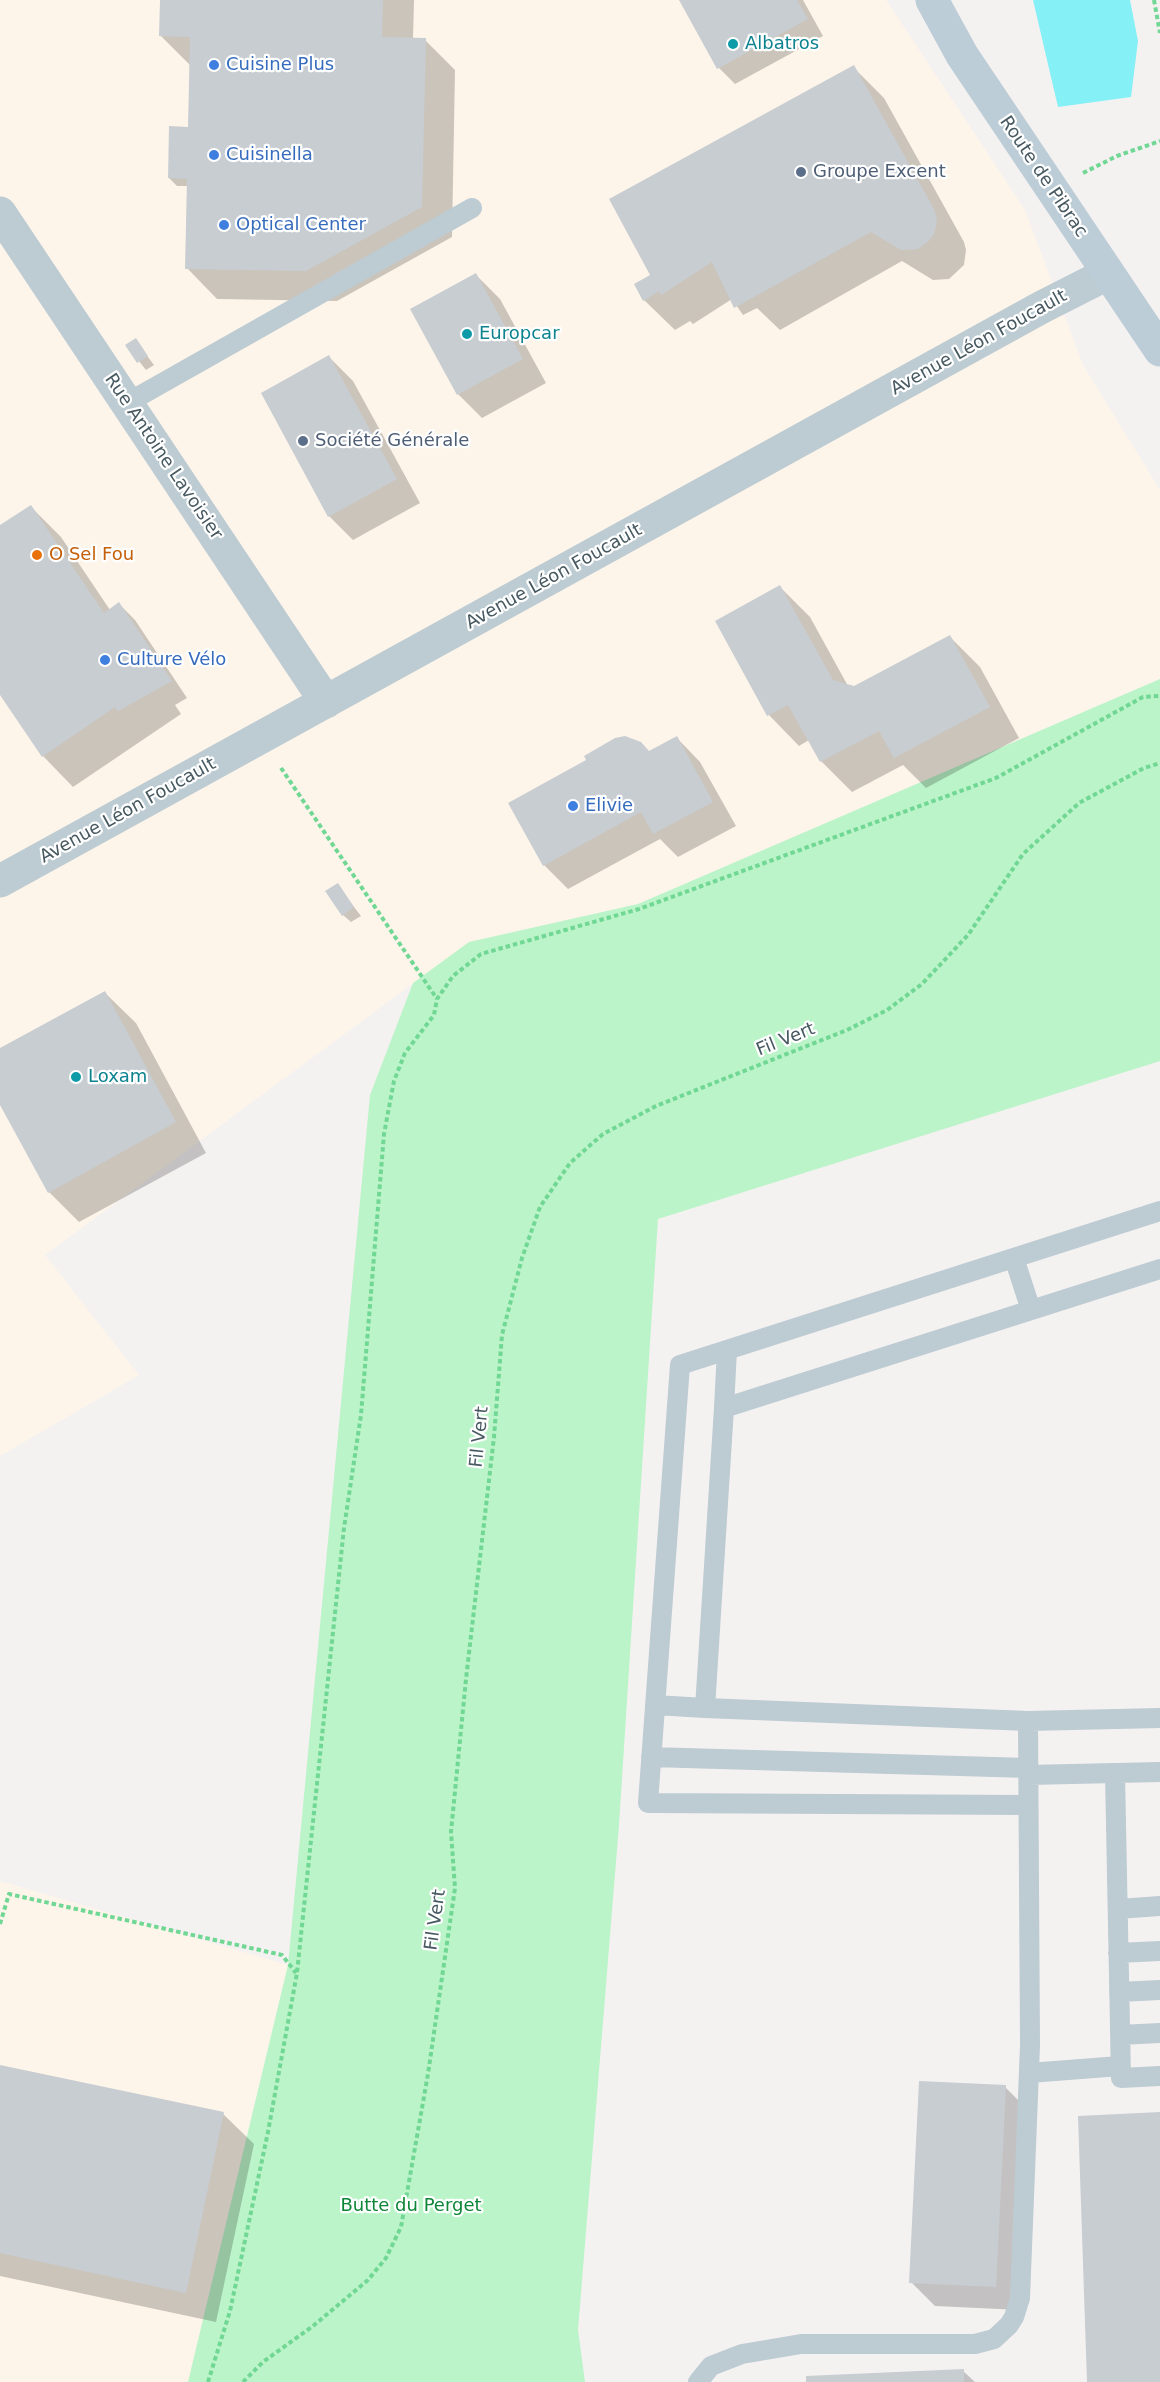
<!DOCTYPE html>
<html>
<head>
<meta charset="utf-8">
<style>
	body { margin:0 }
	canvas { display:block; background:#f4f1f1 }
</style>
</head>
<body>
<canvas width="1160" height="2382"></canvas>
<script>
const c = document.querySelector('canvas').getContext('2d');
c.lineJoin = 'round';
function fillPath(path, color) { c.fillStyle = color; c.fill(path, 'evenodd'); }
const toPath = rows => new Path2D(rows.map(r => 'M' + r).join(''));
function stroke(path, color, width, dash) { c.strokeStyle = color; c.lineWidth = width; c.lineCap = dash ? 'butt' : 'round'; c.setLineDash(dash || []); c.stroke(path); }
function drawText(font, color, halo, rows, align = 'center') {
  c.font = font + ' "DejaVu Sans",sans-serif'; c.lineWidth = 4.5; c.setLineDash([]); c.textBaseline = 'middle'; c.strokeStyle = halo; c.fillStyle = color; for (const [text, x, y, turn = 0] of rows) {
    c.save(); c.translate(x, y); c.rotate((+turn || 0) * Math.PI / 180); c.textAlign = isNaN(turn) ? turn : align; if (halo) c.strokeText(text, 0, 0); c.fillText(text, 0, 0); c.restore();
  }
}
const commercial = toPath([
	[0,0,886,0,1025,210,1083,365,1160,490,1160,679,638,904,469,942,45,1255,139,1375,0,1456],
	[0,1881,288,1965,188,2382,0,2382]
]);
const green = toPath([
	[1160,679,1160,1061,658,1219,619,1825,578,2330,585,2382,188,2382,288,1965,370,1095,413,983,469,942,638,904]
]);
const water = toPath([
	[1033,0,1130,0,1138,41,1131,97,1058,107]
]);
const shadow = toPath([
	[161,0,414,0,413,40,425,40,455,70,452,237,337,301,217,299,187,268,188,186,177,186,169,178,190,128,191,66,161,36],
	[681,0,803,0,823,36,735,84,719,68],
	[853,67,884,98,964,242,966,250,964,265,949,279,933,280,902,261,780,330,757,308,743,315,732,299,693,324,690,321,675,330,644,300,652,276],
	[476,275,500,299,546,383,482,418,458,394],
	[135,340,154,365,146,370,127,346],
	[329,357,353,381,420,503,353,540,329,516],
	[30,506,61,537,110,610,119,604,135,620,187,698,175,705,181,714,73,787,43,756,0,693,0,527],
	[780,587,810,617,848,686,854,687,950,637,980,667,1019,738,926,788,903,765,852,792,821,761,809,740,799,746,769,715],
	[677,738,700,762,736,826,678,857,660,839,568,889,544,865,510,804,649,753],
	[337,885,361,916,351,922,343,915],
	[105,993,136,1023,206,1153,79,1222,49,1192,0,1102,0,1050],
	[0,2066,223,2114,254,2144,216,2322,0,2276],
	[1005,2087,1029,2111,1020,2310,935,2306,911,2282],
	[963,2371,975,2382,808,2382]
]);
const building = toPath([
	[160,0,383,0,382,37,426,38,422,207,306,271,185,269,187,179,168,178,169,126,188,127,190,37,159,36],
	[679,0,797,0,808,19,717,69],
	[854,65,934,209,937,219,936,226,934,234,929,241,918,249,901,250,871,232,734,308,712,262,661,295,659,291,643,301,634,284,650,275,609,199],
	[476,273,523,359,457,395,410,309],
	[136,338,148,356,137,363,125,345],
	[329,355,397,479,328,517,261,393],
	[31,505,104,613,119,602,172,681,118,711,115,707,42,757,0,695,0,525],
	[780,585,833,680,854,686,950,635,990,707,894,758,879,731,820,762,788,705,767,716,715,621],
	[625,736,641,742,649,751,677,736,713,802,653,834,641,812,543,866,508,803,586,760,584,756,615,738],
	[338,883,354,907,342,916,325,891],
	[105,991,176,1122,48,1193,0,1105,0,1048],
	[0,2065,224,2112,186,2293,0,2253],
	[919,2081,1006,2085,996,2287,909,2283],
	[1160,2112,1160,2382,1087,2382,1078,2116],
	[964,2369,964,2382,806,2382,806,2376]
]);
const path = toPath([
	[1154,0,1160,33],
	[1083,173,1117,156,1160,141],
	[281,768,437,999],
	[0,1924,9,1894,282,1955,296,1973],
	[208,2382,230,2311,268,2132,297,1973,344,1528,361,1415,384,1134,394,1081,405,1053,434,1015,437,999,453,976,481,954,639,909,996,778,1143,697,1160,696],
	[243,2382,263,2362,313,2326,368,2280,386,2258,401,2227,428,2074,455,1888,451,1832,466,1679,494,1437,502,1335,522,1258,540,1207,570,1163,603,1134,656,1106,847,1030,887,1010,922,984,968,935,1023,854,1079,803,1144,768,1160,763]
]);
const lane = toPath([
	[127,403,472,208],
	[1014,1258,1031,1310],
	[724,1408,727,1350],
	[655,1705,705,1708],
	[1028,1721,705,1708,724,1408,1160,1269],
	[651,1757,1028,1768],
	[1115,1773,1121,2078,1160,2076],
	[1028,1775,1160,1772],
	[1028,1805,648,1803,680,1365,1160,1211],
	[1118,1909,1160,1906],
	[1118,1953,1160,1951],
	[1119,1992,1160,1990],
	[1120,2035,1160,2033],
	[1029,2073,1120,2066],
	[698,2382,711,2366,742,2354,801,2344,975,2344,994,2339,1009,2325,1014,2317,1020,2298,1030,2045,1028,1721,1160,1718]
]);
const street = toPath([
	[0,213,326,702],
	[0,881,1042,307,1107,274]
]);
const secondary = toPath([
	[932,0,962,55,1160,350]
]);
const markers = [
	[733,44,6,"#0f9aa8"],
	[214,65,6,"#3f7fe0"],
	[214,155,6,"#3f7fe0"],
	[801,172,6,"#5c6f8a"],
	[224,225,6,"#3f7fe0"],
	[467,334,6,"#0f9aa8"],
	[303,441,6,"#5c6f8a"],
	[37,555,6,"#e8710a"],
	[105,660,6,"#3f7fe0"],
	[573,806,6,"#3f7fe0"],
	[76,1077,6,"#0f9aa8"]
];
const cultureNames = [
	["Albatros",745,44],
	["Europcar",479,334],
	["Loxam",88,1077]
];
const shopNames = [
	["Cuisine Plus",226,65],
	["Cuisinella",226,155],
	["Optical Center",236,225],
	["Culture Vélo",117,660],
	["Elivie",585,806]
];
const serviceNames = [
	["Groupe Excent",813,172],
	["Société Générale",315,441]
];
const streetNames = [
	["Route de Pibrac",1043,177,56],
	["Avenue Léon Foucault",979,343,-29],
	["Rue Antoine Lavoisier",163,457,56],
	["Avenue Léon Foucault",554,577,-29],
	["Avenue Léon Foucault",128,811,-29],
	["Fil Vert",786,1040,-22],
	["Fil Vert",480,1437,-84],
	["Fil Vert",436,1920,-82]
];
const foodNames = [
	["O Sel Fou",49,555]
];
const parkNames = [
	["Butte du Perget",411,2206]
];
fillPath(commercial, '#fef5ea');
fillPath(green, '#bcf4c9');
fillPath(water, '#85f0f6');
fillPath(shadow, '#0003');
fillPath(building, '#c8cdd2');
stroke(path, '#70d794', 4, [4.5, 3]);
stroke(lane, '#bdcbd2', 20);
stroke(street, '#bdcbd2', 33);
stroke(secondary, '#bdcdd7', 33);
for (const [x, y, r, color] of markers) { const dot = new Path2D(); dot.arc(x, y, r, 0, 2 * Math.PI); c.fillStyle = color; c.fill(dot); stroke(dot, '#fff', 2); }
drawText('18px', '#0d838f', '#fff', cultureNames, 'left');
drawText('18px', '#366cbe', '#fff', shopNames, 'left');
drawText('18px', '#4e5e75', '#fff', serviceNames, 'left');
drawText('18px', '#475961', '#fff', streetNames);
drawText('18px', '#c56008', '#fff', foodNames, 'left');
drawText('18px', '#0d8637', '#fff', parkNames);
</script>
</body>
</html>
